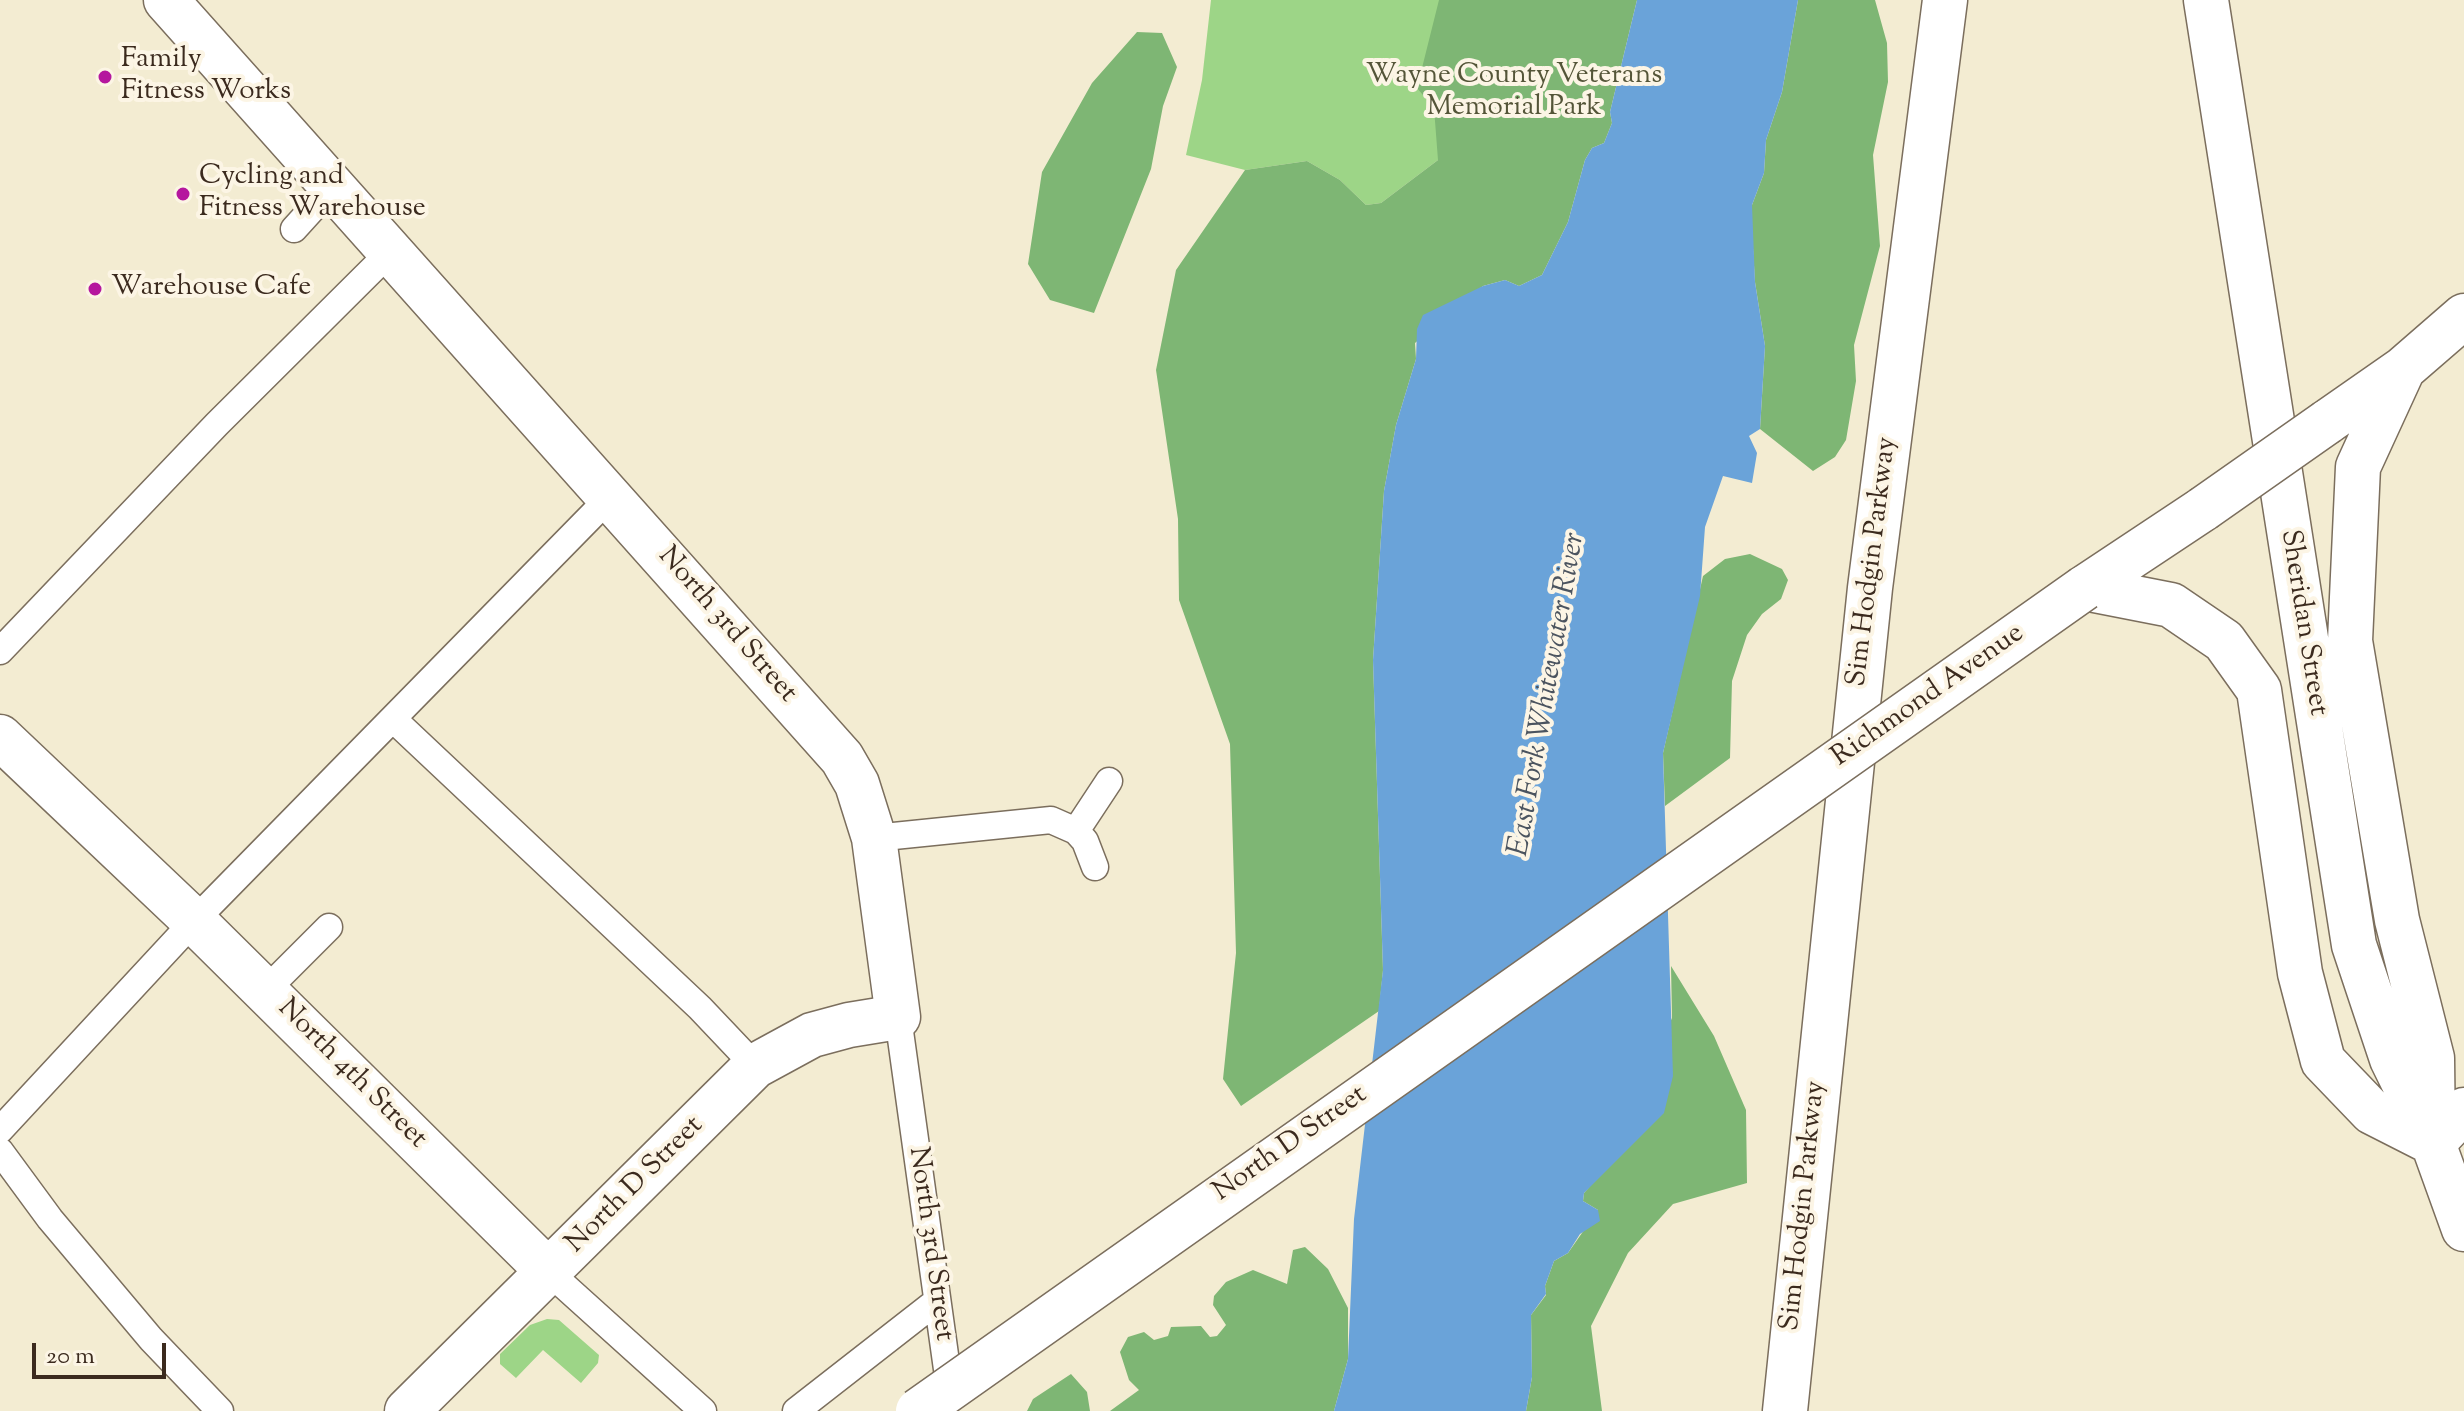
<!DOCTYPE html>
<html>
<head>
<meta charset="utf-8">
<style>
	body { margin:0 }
	#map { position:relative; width:2464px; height:1411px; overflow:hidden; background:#f3ecd2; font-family:"Sorts Mill Goudy",serif }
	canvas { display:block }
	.scale { position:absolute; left:32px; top:1343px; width:134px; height:36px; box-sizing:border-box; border:4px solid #3b2a1e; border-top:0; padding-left:10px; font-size:24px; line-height:28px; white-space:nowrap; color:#3b2a1e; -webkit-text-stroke:6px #fcf5e5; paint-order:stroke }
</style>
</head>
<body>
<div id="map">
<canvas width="2464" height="1411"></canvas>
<div class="scale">20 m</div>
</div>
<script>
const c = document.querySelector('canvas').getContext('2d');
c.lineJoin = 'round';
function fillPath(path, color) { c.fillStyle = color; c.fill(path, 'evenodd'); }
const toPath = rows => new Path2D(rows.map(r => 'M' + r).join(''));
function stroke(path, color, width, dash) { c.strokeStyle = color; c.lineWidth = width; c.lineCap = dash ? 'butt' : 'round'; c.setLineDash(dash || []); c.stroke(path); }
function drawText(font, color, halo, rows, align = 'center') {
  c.font = font + ' "Sorts Mill Goudy",serif'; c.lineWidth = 8; c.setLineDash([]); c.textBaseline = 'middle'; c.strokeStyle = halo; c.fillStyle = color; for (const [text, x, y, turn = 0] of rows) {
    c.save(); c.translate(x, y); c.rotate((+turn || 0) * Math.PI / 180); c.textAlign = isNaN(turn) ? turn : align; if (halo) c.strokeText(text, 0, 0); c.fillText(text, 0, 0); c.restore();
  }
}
const green = toPath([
	[1211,0,1637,0,1438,160,1381,203,1366,205,1340,180,1307,161,1245,170,1186,155,1202,80],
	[547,1319,559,1320,599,1355,598,1363,581,1383,543,1350,516,1378,500,1364,500,1354,530,1325]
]);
const forest = toPath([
	[1439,0,1637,0,1610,112,1612,123,1604,143,1592,148,1585,160,1568,222,1542,275,1519,286,1505,280,1483,286,1415,343,1416,359,1396,425,1384,491,1373,660,1383,970,1379,1011,1241,1106,1223,1079,1236,953,1230,744,1179,600,1178,519,1156,370,1176,270,1245,170,1307,161,1340,180,1366,205,1381,203,1438,160,1434,108,1417,88],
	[1798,0,1875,0,1887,43,1888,82,1873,155,1880,246,1854,345,1856,381,1846,440,1835,457,1813,471,1760,429,1765,346,1755,282,1752,231,1752,205,1764,173,1766,140,1782,92],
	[1137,32,1162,33,1177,67,1163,106,1151,169,1094,313,1050,300,1028,264,1042,172,1092,83],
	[1750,554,1782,569,1788,580,1781,599,1762,614,1747,635,1732,681,1730,758,1665,806,1663,753,1703,576,1725,559],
	[1671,966,1714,1036,1746,1110,1747,1183,1673,1204,1628,1253,1591,1326,1602,1411,1526,1411,1532,1377,1531,1315,1546,1295,1545,1286,1554,1261,1568,1253,1598,1210,1583,1201,1584,1193,1606,1168,1672,1018],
	[1305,1247,1328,1269,1348,1308,1348,1359,1334,1411,1110,1411,1139,1390,1129,1380,1120,1352,1128,1337,1144,1332,1154,1340,1168,1336,1171,1327,1201,1326,1210,1337,1217,1336,1226,1325,1213,1305,1214,1296,1226,1282,1253,1270,1287,1284,1293,1250],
	[1071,1374,1087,1392,1090,1411,1027,1411,1033,1399]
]);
const water = toPath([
	[1637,0,1798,0,1782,92,1766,140,1764,173,1752,205,1755,282,1765,346,1760,429,1749,436,1757,453,1752,483,1723,476,1705,527,1700,596,1663,753,1673,1076,1664,1113,1584,1193,1583,1201,1598,1210,1600,1221,1580,1234,1568,1253,1554,1261,1545,1286,1546,1294,1531,1315,1532,1377,1526,1411,1334,1411,1348,1359,1354,1219,1383,970,1373,660,1384,491,1396,425,1416,359,1417,329,1423,315,1483,286,1505,280,1519,286,1542,275,1568,222,1585,160,1592,148,1604,143,1612,123,1610,112]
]);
const service = toPath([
	[294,229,333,186],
	[0,651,217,424,391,251],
	[393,719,700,1008,755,1066],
	[1076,831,1109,781],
	[874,838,1051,820,1076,831,1085,841,1095,867],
	[265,991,329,927],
	[898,1017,951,1398],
	[0,1130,194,921,611,496],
	[0,1151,50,1219,151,1339,220,1411],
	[550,1273,703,1411],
	[796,1411,937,1301]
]);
const minor = toPath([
	[166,0,842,758,857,784,874,838,898,1017,849,1025,812,1035,755,1066,407,1411],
	[0,737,194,921,550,1273],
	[2433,1143,2464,1110],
	[1785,1411,1870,588,1945,0]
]);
const tertiary = toPath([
	[2206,0,2354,945,2392,1059,2433,1143,2464,1229],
	[2327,422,2403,369,2464,316],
	[2084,588,2171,605,2224,641,2259,690,2300,973,2323,1061,2372,1112,2433,1143,2432,1058,2397,920,2350,641,2358,467,2403,369],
	[2084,588,2203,509]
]);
const tertiaryBridge = toPath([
	[2203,509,2327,422],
	[918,1411,2084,588]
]);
const markers = [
	[105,77,8,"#b5179e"],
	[183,194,8,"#b5179e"],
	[95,289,8,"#b5179e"]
];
const poiNames = [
	["Family",121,61],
	["Fitness Works",121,93],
	["Cycling and",199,178],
	["Fitness Warehouse",199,210],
	["Warehouse Cafe",111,289]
];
const parkNames = [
	["Wayne County Veterans",1514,77],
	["Memorial Park",1514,109]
];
const streetNames = [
	["Sim Hodgin Parkway",1874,562,-83],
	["Sheridan Street",2302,623,81],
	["North 3rd Street",726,626,49],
	["Richmond Avenue",1929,697,-35],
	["North 4th Street",351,1075,45],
	["North D Street",1291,1145,-35],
	["North D Street",636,1186,-45],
	["Sim Hodgin Parkway",1805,1206,-84],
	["North 3rd Street",929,1244,82]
];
const waterNames = [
	["East Fork Whitewater River",1549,695,-80]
];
fillPath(green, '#9dd587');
fillPath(forest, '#7eb674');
fillPath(water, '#6aa3d9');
stroke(service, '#7b6e5d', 29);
stroke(minor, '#7b6e5d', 47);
stroke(tertiary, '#7b6e5d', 47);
stroke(service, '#fff', 26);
stroke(minor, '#fff', 44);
stroke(tertiary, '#fff', 44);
stroke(tertiaryBridge, '#7b6e5d', 47, []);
stroke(tertiaryBridge, '#fff', 44);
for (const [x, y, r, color] of markers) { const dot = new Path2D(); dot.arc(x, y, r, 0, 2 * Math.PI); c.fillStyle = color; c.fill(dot); stroke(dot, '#fcf5e5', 3); }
drawText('28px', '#3b2a1e', '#fcf5e5', poiNames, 'left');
drawText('28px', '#545538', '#fcf5e5', parkNames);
drawText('28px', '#3b2a1e', '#fcf5e5', streetNames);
drawText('italic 30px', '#4b545f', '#fcf5e5', waterNames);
</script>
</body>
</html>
